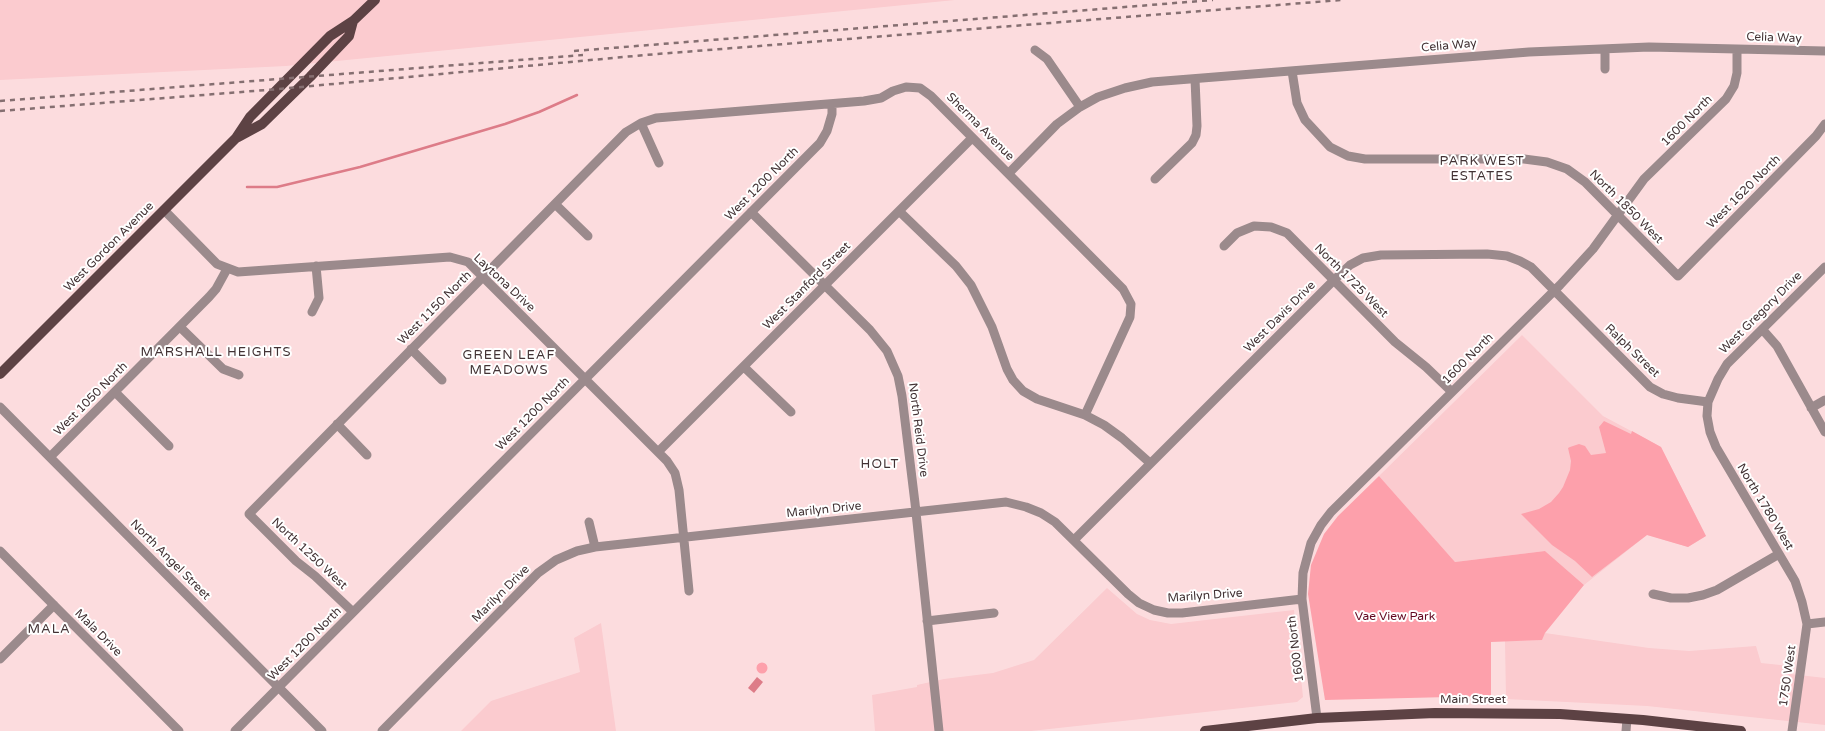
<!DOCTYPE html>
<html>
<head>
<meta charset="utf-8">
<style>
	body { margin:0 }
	canvas { display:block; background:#fcdcde }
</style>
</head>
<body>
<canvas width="1825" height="731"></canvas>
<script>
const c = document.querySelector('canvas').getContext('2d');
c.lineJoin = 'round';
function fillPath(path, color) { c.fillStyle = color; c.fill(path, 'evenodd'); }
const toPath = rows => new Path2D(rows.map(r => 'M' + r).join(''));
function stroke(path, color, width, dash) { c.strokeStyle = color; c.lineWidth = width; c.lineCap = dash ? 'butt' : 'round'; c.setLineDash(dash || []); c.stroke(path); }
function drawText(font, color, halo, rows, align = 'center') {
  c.font = font + ' "Varela Round",sans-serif'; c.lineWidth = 4; c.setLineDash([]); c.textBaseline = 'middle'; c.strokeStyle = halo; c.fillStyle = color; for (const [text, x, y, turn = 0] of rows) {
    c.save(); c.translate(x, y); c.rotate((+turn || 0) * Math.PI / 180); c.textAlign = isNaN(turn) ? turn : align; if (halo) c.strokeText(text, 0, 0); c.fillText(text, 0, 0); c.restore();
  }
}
const built = toPath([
	[0,0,955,0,286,66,0,80],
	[1522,335,1603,416,1661,447,1706,536,1688,547,1647,535,1584,585,1545,551,1455,562,1379,476],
	[1107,588,1137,614,1150,620,1171,624,1294,610,1303,697,1297,702,1031,731,875,731,872,695,917,687,917,685,944,679,993,673,1034,660],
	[601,623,616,731,461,731,491,701,580,672,574,638],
	[1545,633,1649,648,1689,651,1756,646,1761,663,1790,666,1790,674,1825,678,1825,725,1647,706,1506,699,1505,641,1541,640]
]);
const green = toPath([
	[1604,421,1631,434,1632,431,1661,447,1706,536,1688,547,1647,535,1592,577,1575,561,1552,545,1521,514,1539,509,1551,502,1559,493,1563,487,1570,470,1571,461,1568,448,1570,447,1579,444,1585,446,1591,455,1606,453,1599,427],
	[1379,476,1455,562,1545,551,1584,585,1545,633,1542,640,1491,642,1491,696,1325,700,1308,594,1311,565,1324,534,1338,516],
	'756.5 668a5.5 5.5 0 1 1 11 0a5.5 5.5 0 1 1-11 0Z'
]);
const water = toPath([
	[757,677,763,682,754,693,748,688]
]);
const stream = toPath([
	[247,187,277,187,360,167,505,124,539,112,577,95]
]);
const minor = toPath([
	[1035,50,1047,59,1080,107],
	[1605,69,1605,49],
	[1292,71,1297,103,1305,120,1330,147,1348,156,1365,159,1524,159,1547,162,1567,169,1585,182,1678,276,1816,136,1825,124],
	[641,123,659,163],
	[1009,173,1057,124,1080,107,1098,97,1125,88,1152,82,1529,52,1649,47,1825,51],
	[1155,179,1192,143,1196,135,1197,126,1195,79],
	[555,204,588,236],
	[164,210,217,264,238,272,450,257,468,262,667,461,675,473,679,490,689,591],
	[899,211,956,266,971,285,992,327,1007,369,1013,380,1023,391,1037,399,1085,415,1104,425,1122,438,1150,463],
	[751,212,870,330,887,351,898,376,902,396,915,503,939,731],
	[1224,246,1237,233,1254,226,1271,227,1287,233,1395,342,1426,367,1452,392],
	[312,312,319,298,316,266],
	[180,327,223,369,239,375],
	[1762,329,1777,346,1825,432],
	[411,349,442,380],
	[744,367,791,412],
	[115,392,169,446],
	[0,407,322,731],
	[1811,408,1825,400],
	[337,424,367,455],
	[658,452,972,138],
	[50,457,209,297,216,289,227,269],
	[589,522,595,547],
	[1074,540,1334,280,1350,265,1363,258,1381,255,1487,254,1507,256,1520,261,1531,267,1650,387,1663,394,1678,398,1708,402],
	[0,551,179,731],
	[1653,594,1671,598,1688,598,1703,595,1717,590,1779,554],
	[353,612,315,576,296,561,249,514,626,132,641,123,656,118,864,101,881,98,893,91,906,87,920,88,931,96,1123,289,1131,304,1130,317,1085,415],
	[927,621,994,613],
	[1807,624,1825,622],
	[0,659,54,605],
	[1317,718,1302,599,1303,573,1311,543,1321,525,1331,512,1560,285,1593,249,1644,179,1726,99,1734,86,1737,73,1737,49],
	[235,731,820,143,827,131,832,114,832,104],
	[382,731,538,573,556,560,577,551,595,547,1006,502,1026,507,1041,513,1055,522,1128,594,1139,603,1154,610,1168,613,1182,613,1302,599],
	[1626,731,1627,719],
	[1792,731,1807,624,1802,602,1795,581,1716,447,1710,432,1707,416,1708,402,1718,379,1727,364,1825,267]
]);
const major = toPath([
	[238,137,262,124,310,77,349,36,353,21],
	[0,374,236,138,250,117,330,36,353,21,375,0],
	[1205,731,1317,718,1435,713,1560,714,1643,720,1741,731]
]);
const rail = toPath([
	[574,51,1213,0],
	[0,101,583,55],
	[0,111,279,89,645,55,1341,0]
]);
const streetNames = [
	["Celia Way",1774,38,2],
	["Celia Way",1449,46,-5],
	["1600 North",1687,121,-45],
	["Sherma Avenue",980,127,45],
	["West 1200 North",762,184,-45],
	["West 1620 North",1744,192,-45],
	["North 1850 West",1626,207,45],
	["West Gordon Avenue",109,247,-45],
	["North 1725 West",1351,281,45],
	["Laytona Drive",504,283,43],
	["West Stanford Street",807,286,-45],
	["West 1150 North",435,308,-45],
	["West Gregory Drive",1761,313,-45],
	["West Davis Drive",1280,317,-45],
	["Ralph Street",1632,351,44],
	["1600 North",1468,359,-45],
	["West 1050 North",91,399,-45],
	["West 1200 North",533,414,-45],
	["North Reid Drive",918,430,83],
	["North 1780 West",1765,507,59],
	["Marilyn Drive",824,510,-6],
	["North 1250 West",309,554,43],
	["North Angel Street",170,560,45],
	["Marilyn Drive",501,594,-45],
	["Marilyn Drive",1205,596,-4],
	["Mala Drive",98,633,45],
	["West 1200 North",305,644,-45],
	["1600 North",1296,649,-97],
	["1750 West",1788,676,-82],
	["Main Street",1473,700]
];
const parkNames = [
	["Vae View Park",1395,617]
];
const neighbourhoodNames = [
	["PARK WEST",1482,162],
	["ESTATES",1482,177],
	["MARSHALL HEIGHTS",216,353],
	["GREEN LEAF",509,356],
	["MEADOWS",509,371],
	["HOLT",880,465],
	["MALA",49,630]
];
fillPath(built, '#fbcbcf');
fillPath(green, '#fda0ab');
fillPath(water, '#dd7c88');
stroke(stream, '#dd7c88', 2.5);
stroke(minor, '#9b8a8c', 9);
stroke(major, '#5d4244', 10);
stroke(rail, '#856f71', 2.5, [5, 5]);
drawText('12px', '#423234', '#fff', streetNames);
drawText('12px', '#640a23', '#fff', parkNames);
c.letterSpacing = '1px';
drawText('13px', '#423234', '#fff', neighbourhoodNames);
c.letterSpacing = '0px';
</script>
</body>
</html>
